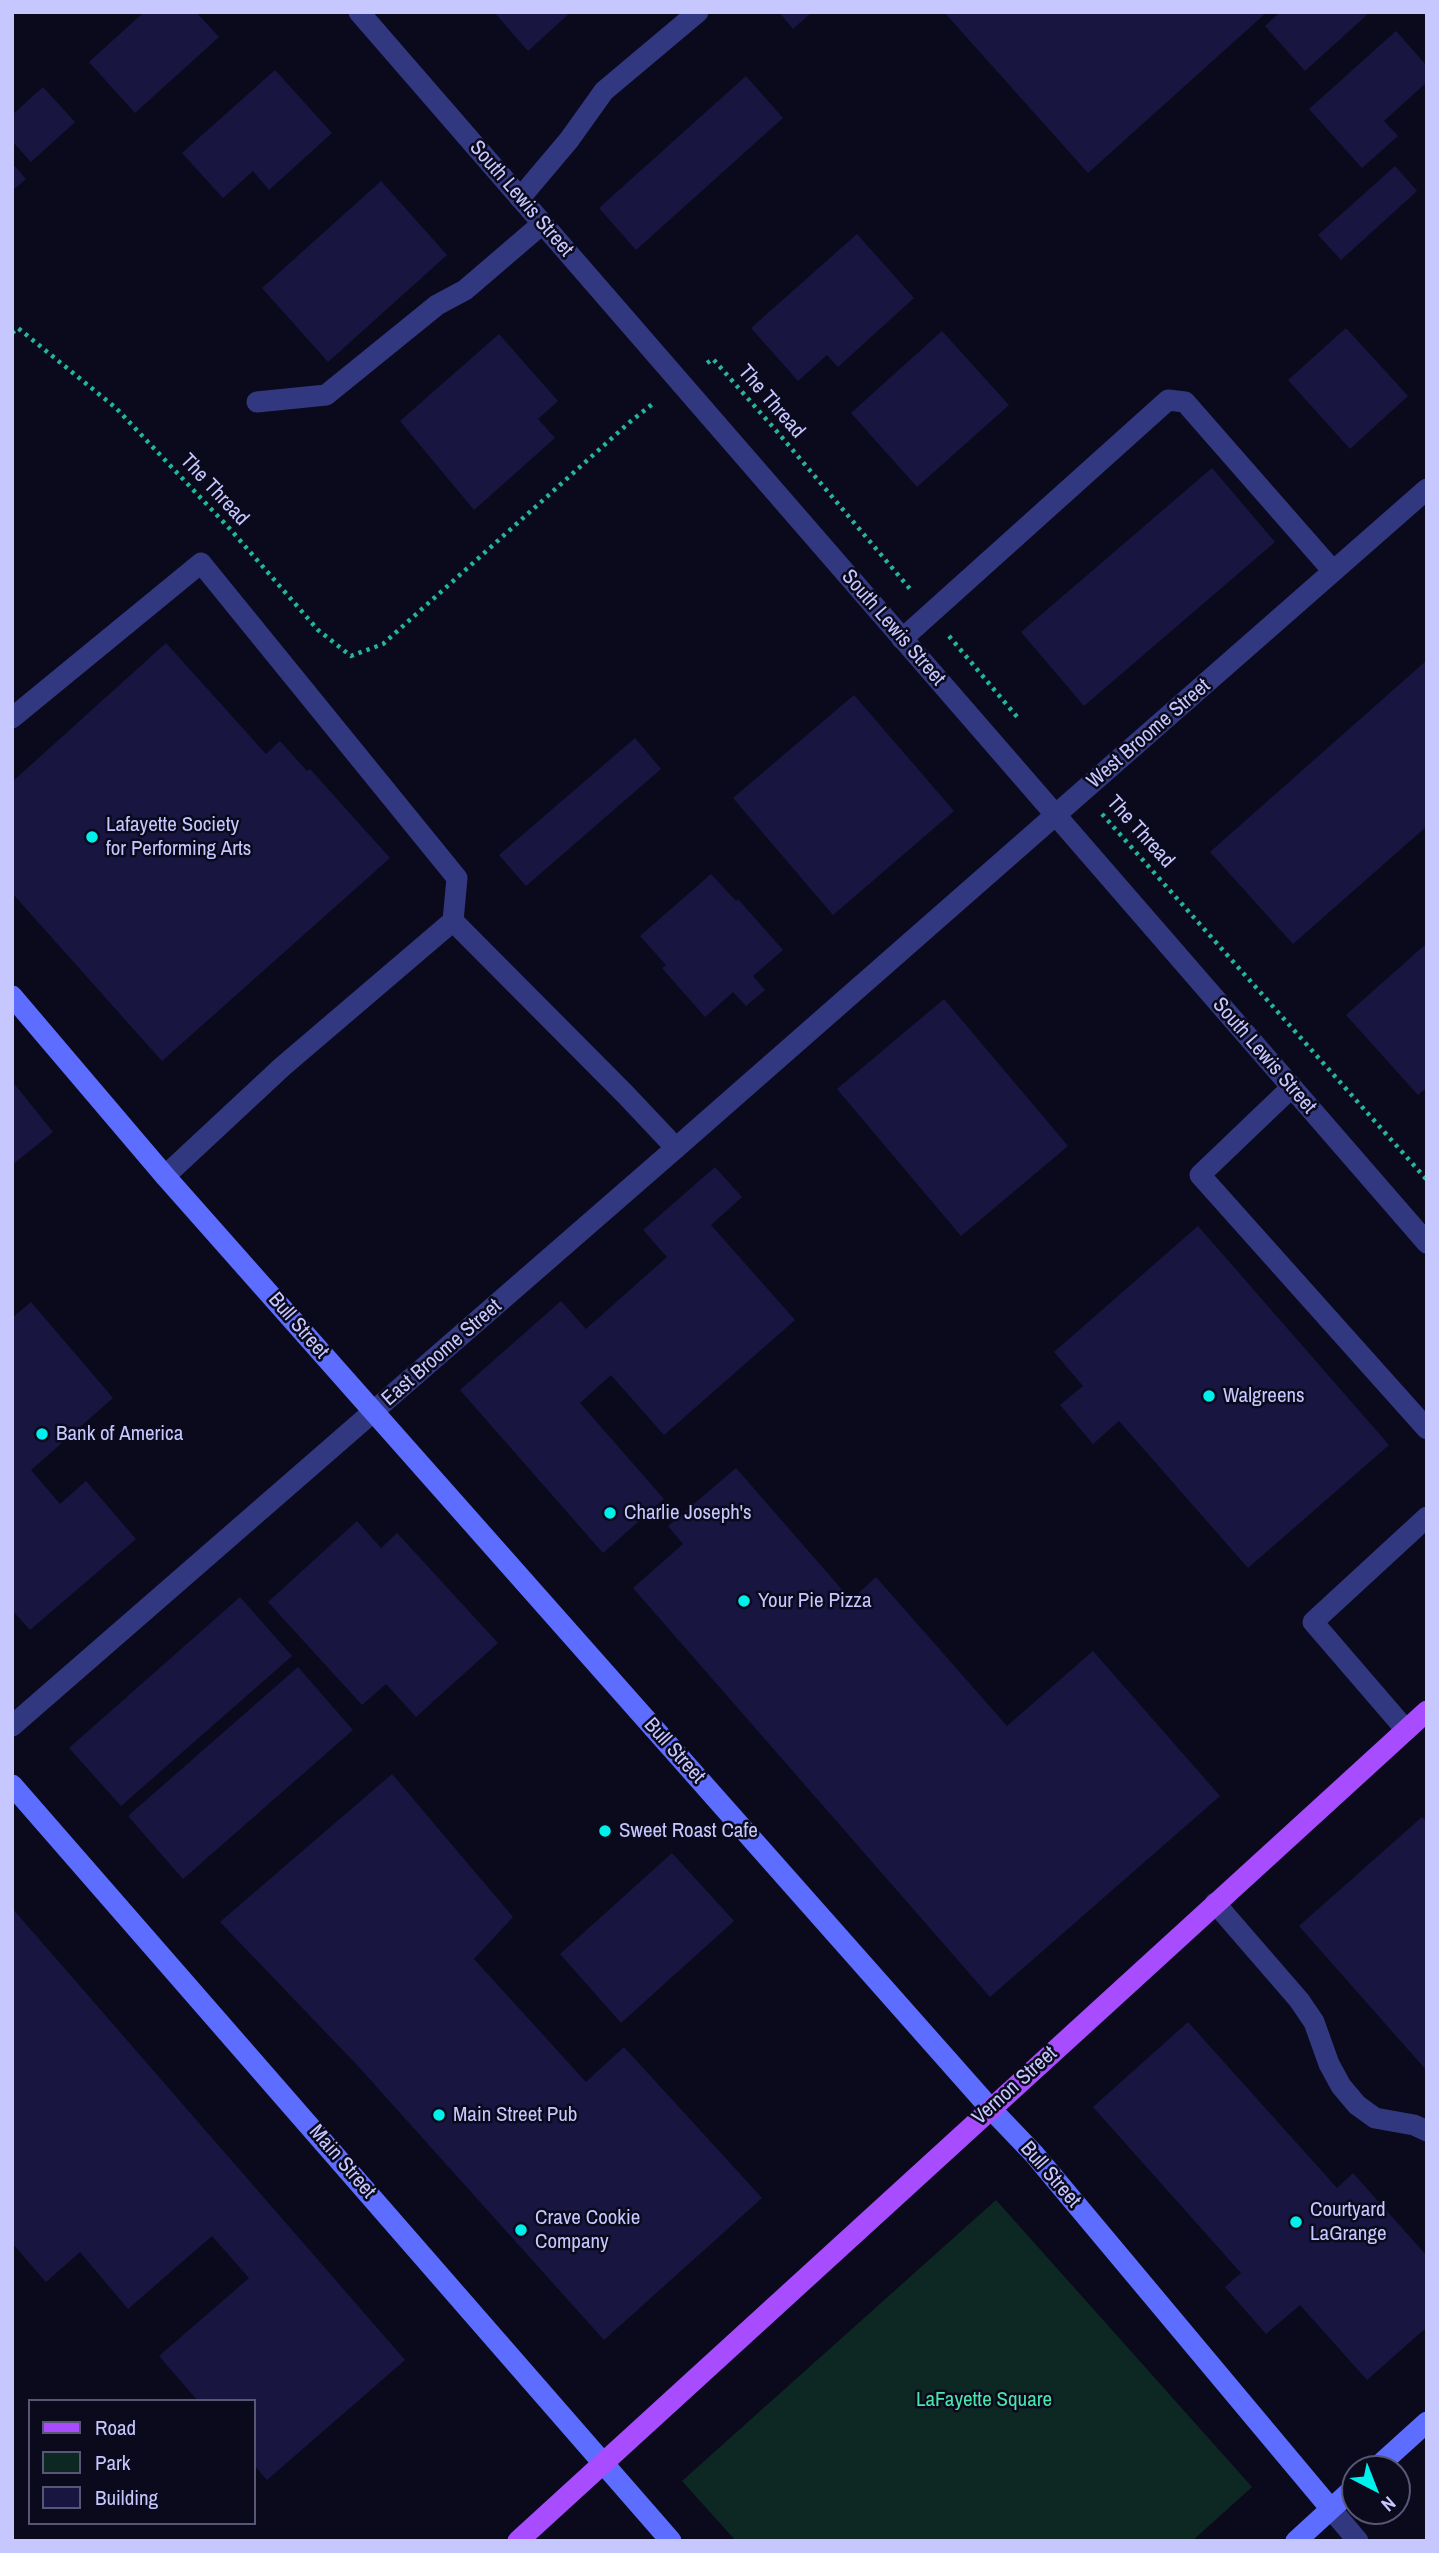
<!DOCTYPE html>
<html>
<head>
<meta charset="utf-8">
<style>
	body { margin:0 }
	#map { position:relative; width:1439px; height:2553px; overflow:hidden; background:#0b0a1d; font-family:"Archivo Narrow",sans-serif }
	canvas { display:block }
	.frame { position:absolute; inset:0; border:14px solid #c6c7ff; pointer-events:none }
	.legend { position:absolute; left:28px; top:2399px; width:228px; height:126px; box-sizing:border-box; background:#0b0a1d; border:2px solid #565677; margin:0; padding:9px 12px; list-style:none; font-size:21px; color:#c6c7ff }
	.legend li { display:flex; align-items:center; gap:14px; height:35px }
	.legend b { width:35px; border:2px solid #565677 }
	.north { position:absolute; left:1341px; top:2455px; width:70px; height:70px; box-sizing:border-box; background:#0b0a1d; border:2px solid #565677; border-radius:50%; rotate:138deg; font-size:19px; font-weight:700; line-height:28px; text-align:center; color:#c6c7ff }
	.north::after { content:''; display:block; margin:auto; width:24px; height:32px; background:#00f1ec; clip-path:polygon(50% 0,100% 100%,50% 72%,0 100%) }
</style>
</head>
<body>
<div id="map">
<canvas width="1439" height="2553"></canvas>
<div class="frame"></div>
<ul class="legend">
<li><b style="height:9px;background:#a74dff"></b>Road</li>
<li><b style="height:19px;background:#0d2823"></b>Park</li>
<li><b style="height:19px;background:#181540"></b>Building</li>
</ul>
<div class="north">N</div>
</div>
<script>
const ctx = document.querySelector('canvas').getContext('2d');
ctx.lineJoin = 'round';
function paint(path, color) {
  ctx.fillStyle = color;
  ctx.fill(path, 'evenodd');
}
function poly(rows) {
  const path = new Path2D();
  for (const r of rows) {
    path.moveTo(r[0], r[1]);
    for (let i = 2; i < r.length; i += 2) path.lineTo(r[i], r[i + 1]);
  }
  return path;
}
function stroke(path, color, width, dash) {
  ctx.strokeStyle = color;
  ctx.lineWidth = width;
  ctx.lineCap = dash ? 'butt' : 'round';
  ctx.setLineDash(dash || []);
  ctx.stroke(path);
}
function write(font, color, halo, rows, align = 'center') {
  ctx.font = font + ' "Archivo Narrow",sans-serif';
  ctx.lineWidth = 5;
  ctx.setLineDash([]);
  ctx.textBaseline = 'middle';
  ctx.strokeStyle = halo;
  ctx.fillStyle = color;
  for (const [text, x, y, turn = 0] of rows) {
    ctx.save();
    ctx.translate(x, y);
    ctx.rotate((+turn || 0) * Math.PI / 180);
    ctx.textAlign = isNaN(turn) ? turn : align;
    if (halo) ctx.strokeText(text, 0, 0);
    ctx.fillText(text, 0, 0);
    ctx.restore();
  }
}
paint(poly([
	[996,2200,1252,2487,1192,2541,736,2541,682,2481]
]), '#0d2823');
paint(poly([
	[144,12,196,12,219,37,135,113,89,62],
	[494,12,571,12,528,51],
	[779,12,812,12,793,29],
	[944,12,1267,12,1088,173],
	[1280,12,1370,12,1305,71,1265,26],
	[1396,31,1427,66,1427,82,1384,121,1398,136,1362,168,1309,109],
	[275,70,332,133,269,190,253,171,223,198,182,153],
	[746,76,783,118,636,250,599,208],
	[43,87,75,122,31,162,12,141,12,115],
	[12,163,26,179,12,191],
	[1395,166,1417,191,1341,260,1318,235],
	[381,181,447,255,328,362,262,288],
	[857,234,914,298,838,367,827,355,798,381,751,328],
	[1346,328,1408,396,1350,449,1288,380],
	[942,331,1009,405,917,487,851,413],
	[499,334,558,401,538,419,555,438,474,510,400,421],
	[1212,468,1275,542,1084,706,1021,632],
	[166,643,266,754,280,741,307,771,310,769,390,858,162,1061,12,893,12,782],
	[1427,660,1427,826,1293,944,1210,852],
	[854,695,954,811,833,915,733,798],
	[635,738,661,769,526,886,499,855],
	[711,874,736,901,738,899,783,950,753,976,765,990,746,1006,733,992,705,1017,662,968,666,965,640,936],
	[1427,943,1427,1087,1418,1095,1346,1015],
	[944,999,1068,1146,961,1236,837,1089],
	[12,1081,53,1132,12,1165],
	[715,1167,742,1197,711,1225,795,1320,664,1435,611,1375,580,1403,664,1499,603,1553,460,1390,561,1301,586,1329,667,1257,643,1230],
	[1198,1226,1389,1445,1248,1568,1119,1421,1093,1444,1060,1405,1083,1386,1054,1352],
	[31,1302,113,1398,31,1470,60,1504,86,1481,136,1539,30,1630,12,1610,12,1318],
	[736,1468,851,1600,876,1577,1007,1726,1093,1651,1220,1796,990,1997,633,1588,683,1544,668,1526],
	[357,1521,381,1548,397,1533,498,1643,416,1717,386,1684,362,1705,268,1602],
	[240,1597,292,1656,121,1806,69,1748],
	[298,1667,353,1730,183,1879,128,1816],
	[392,1774,513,1917,474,1959,586,2082,624,2047,762,2198,604,2340,357,2065,220,1922],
	[1422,1817,1427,1822,1427,2071,1299,1926],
	[672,1853,734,1921,621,2023,560,1954],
	[12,1908,405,2360,267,2480,254,2465,254,2401,198,2401,159,2356,249,2278,212,2236,128,2309,80,2252,46,2282,12,2243],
	[1188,2022,1337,2188,1353,2173,1427,2256,1427,2327,1367,2380,1300,2305,1266,2334,1225,2287,1241,2273,1093,2107]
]), '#181540');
stroke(poly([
	[12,333,18,328,116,408,230,529,318,630,351,656,383,644,631,421,655,402],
	[707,363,713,359,780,435,910,589],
	[949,636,1018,718],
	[1102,814,1427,1180]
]), '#24b59b', 4.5, [3.5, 5]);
stroke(poly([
	[520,198,569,140,604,91,698,12],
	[257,402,326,395,437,305,465,290,542,224],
	[902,639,1168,400,1185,402,1333,571],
	[12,718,201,563,457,878,453,921,626,1095,676,1148],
	[1292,1087,1200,1175,1427,1429],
	[165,1176,282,1067,453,921],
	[1406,1730,1313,1622,1427,1517],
	[1215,1903,1299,2000,1314,2022,1329,2064,1341,2086,1357,2105,1375,2118,1414,2125,1427,2131]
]), '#323880', 21);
stroke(poly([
	[359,12,1427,1243],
	[12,1726,676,1148,1427,489],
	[1331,2509,1358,2541]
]), '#323880', 21);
stroke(poly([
	[12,996,165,1176,990,2108,1034,2154,1331,2509],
	[12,1785,671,2541],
	[1375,2469,1427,2422],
	[1296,2541,1355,2487]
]), '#5d6dff', 21);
stroke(poly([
	[518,2541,1427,1711]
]), '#a74dff', 21);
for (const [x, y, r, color] of [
	[92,837,7,"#00f1ec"],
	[1209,1396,7,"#00f1ec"],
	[42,1434,7,"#00f1ec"],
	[610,1513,7,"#00f1ec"],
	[744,1601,7,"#00f1ec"],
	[605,1831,7,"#00f1ec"],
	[439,2115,7,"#00f1ec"],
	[1296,2222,7,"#00f1ec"],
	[521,2230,7,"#00f1ec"]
]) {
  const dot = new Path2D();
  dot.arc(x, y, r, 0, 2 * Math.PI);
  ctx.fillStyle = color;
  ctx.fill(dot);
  stroke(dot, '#0b0a1d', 2.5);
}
write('21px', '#c6c7ff', '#0b0a1d', [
	["South Lewis Street",521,199,49],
	["The Thread",771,402,49],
	["The Thread",214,490,47],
	["South Lewis Street",893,628,49],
	["West Broome Street",1149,734,-41],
	["The Thread",1140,832,48],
	["South Lewis Street",1264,1056,49],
	["Bull Street",298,1326,49],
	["East Broome Street",442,1353,-41],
	["Bull Street",674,1751,48],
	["Vernon Street",1015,2086,-42],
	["Main Street",342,2162,49],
	["Bull Street",1050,2175,49]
]);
write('21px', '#c6c7ff', '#0b0a1d', [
	["Lafayette Society",106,825],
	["for Performing Arts",106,849],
	["Walgreens",1223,1396],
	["Bank of America",56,1434],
	["Charlie Joseph's",624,1513],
	["Your Pie Pizza",758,1601],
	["Sweet Roast Cafe",619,1831],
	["Main Street Pub",453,2115],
	["Courtyard",1310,2210],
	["LaGrange",1310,2234],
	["Crave Cookie",535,2218],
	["Company",535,2242]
], 'left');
write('21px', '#4be6ac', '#0b0a1d', [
	["LaFayette Square",984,2400]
]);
</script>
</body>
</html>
